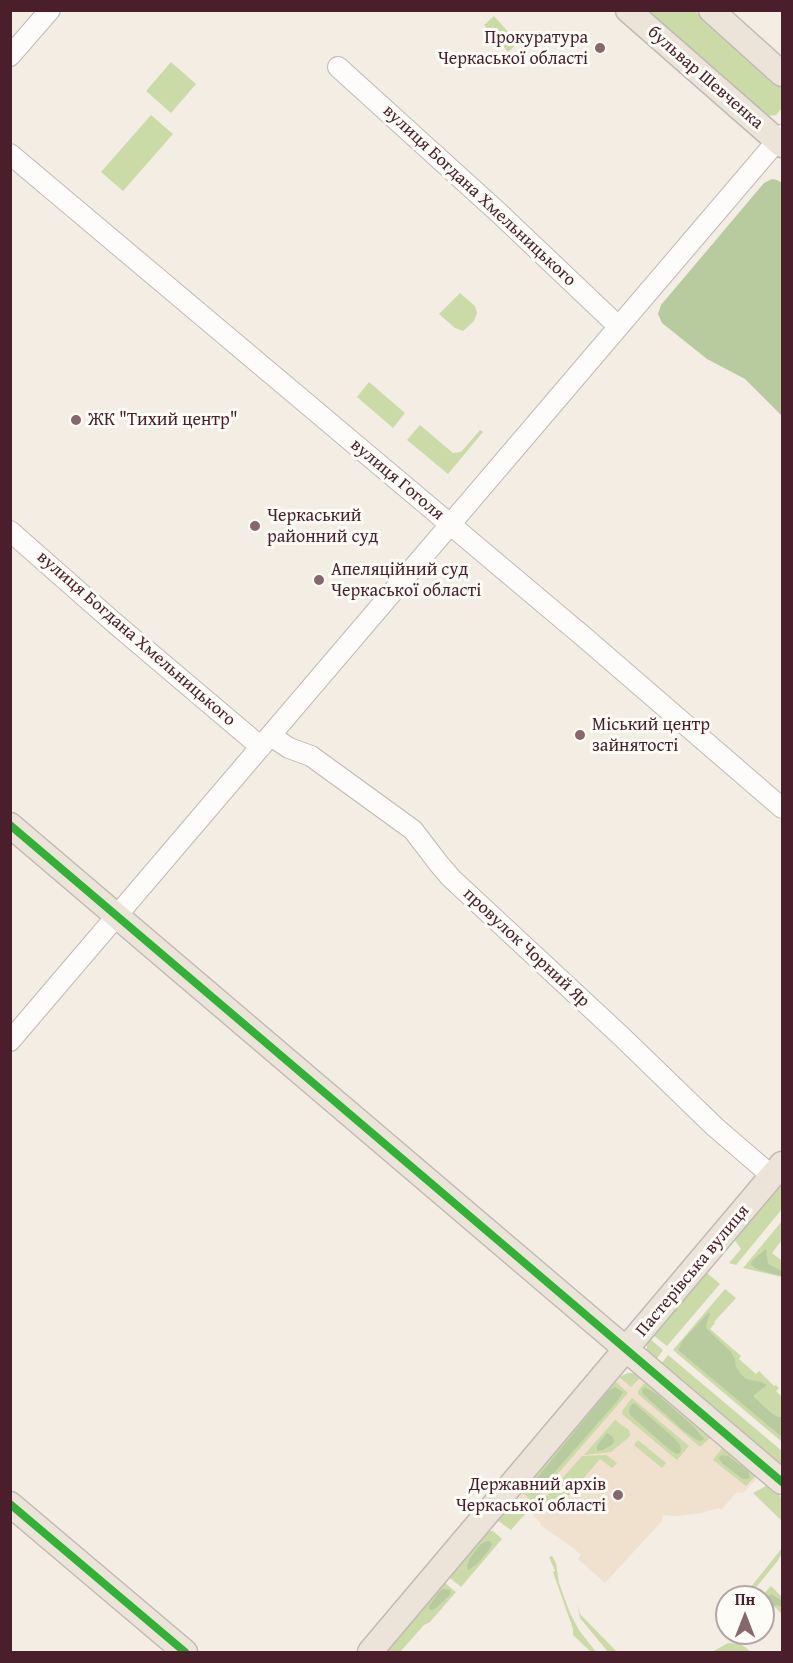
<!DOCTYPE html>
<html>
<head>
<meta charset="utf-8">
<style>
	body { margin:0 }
	#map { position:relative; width:793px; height:1663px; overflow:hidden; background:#f3ede4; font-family:"Gentium Book Plus",serif }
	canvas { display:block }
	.frame { position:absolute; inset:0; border:12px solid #4a1f2b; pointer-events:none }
	.north { position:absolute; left:715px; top:1585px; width:60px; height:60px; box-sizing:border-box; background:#fdfcf7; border:2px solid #b5a4a5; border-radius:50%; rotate:0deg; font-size:16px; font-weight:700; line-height:24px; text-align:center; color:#4a1f2b }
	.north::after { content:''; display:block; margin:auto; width:21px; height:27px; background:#85676c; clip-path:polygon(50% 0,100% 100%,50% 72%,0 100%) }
</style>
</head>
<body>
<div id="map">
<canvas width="793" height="1663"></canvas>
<div class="frame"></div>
<div class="north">Пн</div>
</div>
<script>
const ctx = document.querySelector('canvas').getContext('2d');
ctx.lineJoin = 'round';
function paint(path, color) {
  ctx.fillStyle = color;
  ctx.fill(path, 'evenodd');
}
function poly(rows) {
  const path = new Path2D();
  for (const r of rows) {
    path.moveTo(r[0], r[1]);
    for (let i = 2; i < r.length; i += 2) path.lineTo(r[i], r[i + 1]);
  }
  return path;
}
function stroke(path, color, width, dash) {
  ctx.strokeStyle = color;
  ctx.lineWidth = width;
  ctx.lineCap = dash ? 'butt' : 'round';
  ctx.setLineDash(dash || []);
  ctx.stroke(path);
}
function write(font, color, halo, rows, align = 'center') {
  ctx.font = font + ' "Gentium Book Plus",serif';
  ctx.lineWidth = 6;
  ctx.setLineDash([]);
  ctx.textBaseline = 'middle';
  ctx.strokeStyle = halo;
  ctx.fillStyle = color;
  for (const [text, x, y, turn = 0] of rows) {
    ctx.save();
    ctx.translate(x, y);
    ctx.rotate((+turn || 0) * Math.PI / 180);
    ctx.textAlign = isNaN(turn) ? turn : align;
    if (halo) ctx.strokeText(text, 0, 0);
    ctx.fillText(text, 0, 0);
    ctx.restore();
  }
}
paint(poly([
	[628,1373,638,1374,758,1477,743,1493,736,1493,721,1510,719,1508,701,1513,675,1516,663,1515,662,1521,605,1583,578,1559,581,1555,572,1547,540,1525,541,1523,519,1502,512,1502,615,1381]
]), '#efe1cd');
paint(poly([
	[644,11,695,11,782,86,782,108,776,115,766,116],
	[494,16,518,43,508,52,484,25],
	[171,62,196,84,171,113,146,91],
	[151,115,173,134,123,191,101,172],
	[460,293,475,306,477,313,474,321,463,331,455,328,439,314],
	[369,382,405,413,393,428,357,397],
	[420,425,453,453,461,452,480,430,483,432,448,474,407,440],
	[782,1181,782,1209,736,1265,729,1263,741,1249,734,1239],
	[782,1221,782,1240,772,1253,782,1261,782,1277,743,1268],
	[706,1272,720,1284,667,1346,653,1335],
	[725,1289,736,1298,714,1322,715,1323,710,1329,741,1356,739,1359,756,1374,759,1371,774,1386,776,1385,779,1388,776,1391,782,1397,782,1442,673,1350],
	[650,1339,663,1350,656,1360,647,1351,647,1344],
	[668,1355,782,1451,782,1468,661,1364],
	[628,1373,635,1373,641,1377,631,1387,619,1377],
	[615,1381,628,1393,535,1500,531,1500,523,1493,522,1490],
	[646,1381,711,1437,701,1446,699,1446,638,1394,638,1391],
	[632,1398,689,1446,677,1460,622,1414,622,1411],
	[615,1420,629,1430,630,1435,628,1438,611,1452,584,1455],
	[638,1440,666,1463,662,1468,634,1445],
	[723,1447,756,1475,746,1486,713,1460],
	[606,1455,617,1463,612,1468,600,1459,556,1510,544,1499,582,1456],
	[768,1485,782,1498,782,1521,753,1493],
	[516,1501,528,1511,511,1530,497,1520,512,1502],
	[487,1531,493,1531,502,1539,461,1587,449,1577],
	[782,1548,782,1554,776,1563,754,1590,750,1588],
	[552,1556,556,1563,559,1583,570,1613,579,1630,596,1652,591,1652,573,1635,573,1629,553,1572,555,1571,549,1557],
	[444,1582,456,1592,430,1622,424,1625,400,1652,385,1652],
	[771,1586,782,1597,782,1614,775,1607,770,1612,768,1611,763,1616,763,1597,761,1597],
	[577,1603,580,1614,617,1652,608,1652,580,1618],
	[728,1643,741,1644,751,1652,712,1652]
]), '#cadba8');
paint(poly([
	[772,179,777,180,782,183,782,416,745,379,707,359,662,323,658,314,661,305,764,183],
	[766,1249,768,1264,782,1271,782,1276,762,1271,755,1268,751,1264,752,1261],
	[709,1312,710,1314,707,1322,706,1328,731,1352,735,1359,736,1367,741,1374,746,1379,761,1382,767,1385,753,1396,770,1412,778,1417,782,1417,782,1437,678,1350,683,1340],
	[615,1387,623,1392,618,1400,560,1466,540,1488,532,1494,529,1491,529,1488,532,1484,608,1391],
	[645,1387,658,1395,694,1427,704,1439,701,1441,697,1440,684,1431,643,1394,642,1390],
	[634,1403,674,1438,680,1445,681,1450,680,1453,677,1454,670,1450,630,1415,629,1411,630,1406],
	[607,1433,613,1437,614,1440,613,1444,603,1450,597,1451,597,1446],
	[721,1455,728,1456,748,1471,750,1477,747,1479,743,1479,723,1464,719,1459],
	[487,1541,490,1541,492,1544,489,1550,477,1564,468,1570,467,1566,470,1558,481,1544],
	[443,1589,451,1590,450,1595,436,1608,432,1610,429,1609,429,1606,439,1592],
	[771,1594,782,1601,782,1607,777,1605,770,1607,763,1612,763,1599]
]), '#b7cb9f');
const minor = poly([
	[10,56,50,10],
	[338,67,499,213,618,326],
	[10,154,584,637,782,808],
	[10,531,118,626,261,747],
	[271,736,289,748,311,756,413,830,439,864,451,878,621,1036,715,1127,772,1176],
	[10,1041,782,135]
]);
const major = poly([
	[628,10,782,145],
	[711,10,782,74],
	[10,825,782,1482],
	[10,1504,185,1652],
	[370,1652,782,1164]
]);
stroke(minor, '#c1b9b5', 22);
stroke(major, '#c1b9b5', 27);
stroke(minor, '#fdfcfb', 20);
stroke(major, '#ece4d9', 24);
stroke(poly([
	[10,825,782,1482],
	[10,1504,185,1652]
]), '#31b135', 8);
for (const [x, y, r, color] of [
	[600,48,6,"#85676c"],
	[76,420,6,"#85676c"],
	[255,526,6,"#85676c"],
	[319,580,6,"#85676c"],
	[580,735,6,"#85676c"],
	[618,1495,6,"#85676c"]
]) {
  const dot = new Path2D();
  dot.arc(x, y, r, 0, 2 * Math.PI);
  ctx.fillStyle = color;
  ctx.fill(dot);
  stroke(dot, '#fdfcf7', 2);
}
write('18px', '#4a1f2b', '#fdfcf7', [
	["Прокуратура",588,38,"right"],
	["Черкаської області",588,59,"right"],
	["ЖК \"Тихий центр\"",88,420],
	["Черкаський",267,516],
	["районний суд",267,537],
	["Апеляційний суд",331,570],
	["Черкаської області",331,591],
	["Міський центр",592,725],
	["зайнятості",592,746],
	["Державний архів",606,1485,"right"],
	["Черкаської області",606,1506,"right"]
], 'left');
write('18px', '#4a1f2b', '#fdfcf7', [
	["бульвар Шевченка",705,78,41],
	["вулиця Богдана Хмельницького",479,196,43],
	["вулиця Гоголя",397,480,40],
	["вулиця Богдана Хмельницького",136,639,41],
	["провулок Чорний Яр",526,948,43],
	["Пастерівська вулиця",693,1271,-50]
]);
</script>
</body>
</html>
